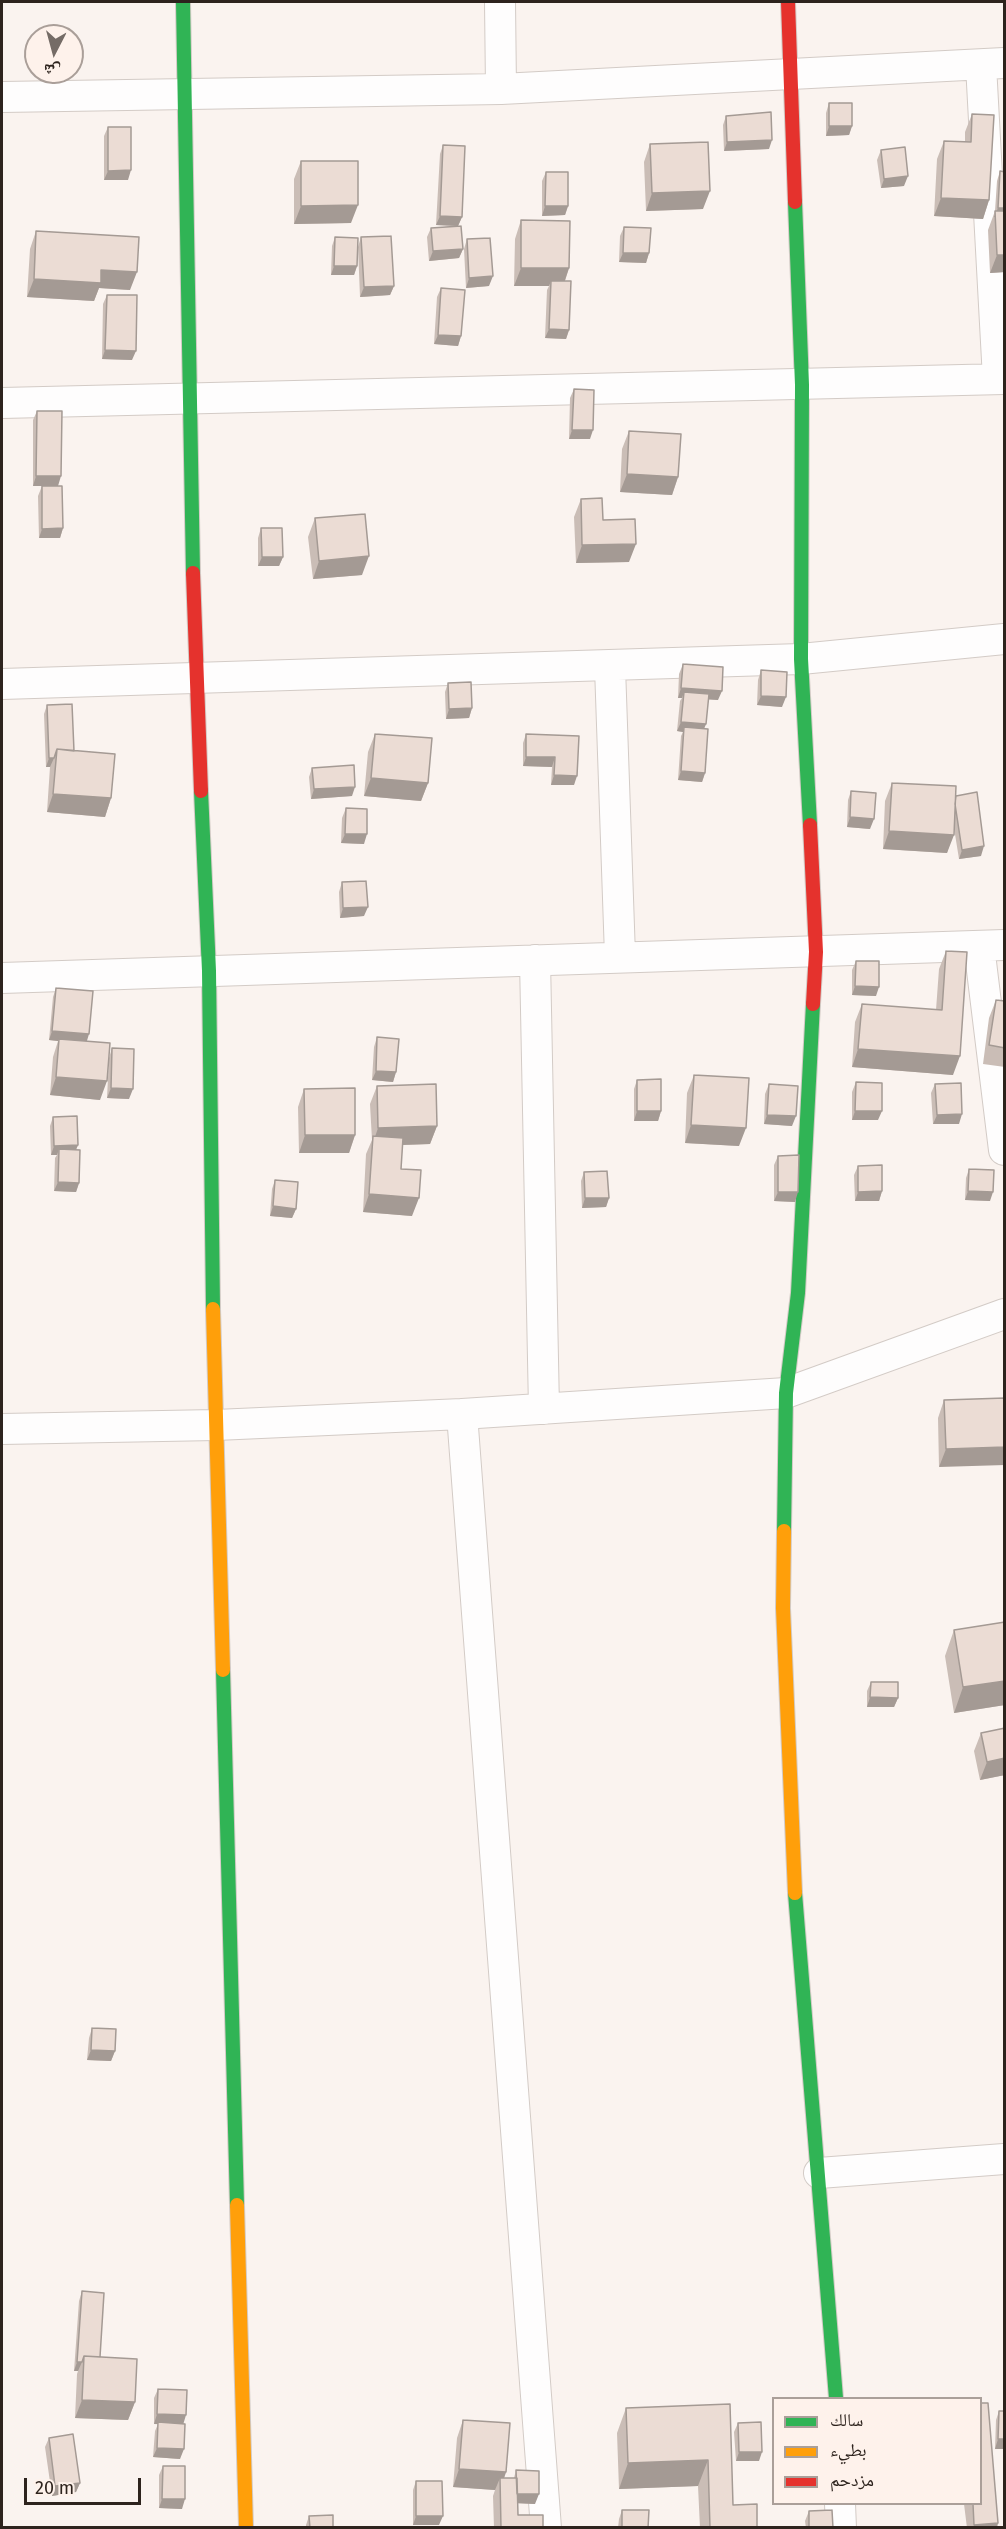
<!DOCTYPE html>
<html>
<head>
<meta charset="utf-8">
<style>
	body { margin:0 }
	#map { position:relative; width:1006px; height:2529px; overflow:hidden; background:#faf3ef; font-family:"Fira Sans","Noto Naskh Arabic",sans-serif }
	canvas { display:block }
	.frame { position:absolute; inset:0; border:3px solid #2d231d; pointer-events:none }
	.legend { position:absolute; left:772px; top:2397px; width:210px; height:108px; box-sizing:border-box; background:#fef2eb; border:2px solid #aa9f99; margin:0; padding:8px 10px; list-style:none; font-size:18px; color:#2d231d }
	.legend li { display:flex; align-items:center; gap:12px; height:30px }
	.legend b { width:30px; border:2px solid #aa9f99 }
	.north { position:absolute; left:24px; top:24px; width:60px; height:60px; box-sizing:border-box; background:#fef2eb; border:2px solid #aa9f99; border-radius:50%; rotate:186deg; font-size:16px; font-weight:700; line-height:24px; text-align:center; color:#2d231d }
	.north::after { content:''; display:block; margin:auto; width:21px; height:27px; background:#756c66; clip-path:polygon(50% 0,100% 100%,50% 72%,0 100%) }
	.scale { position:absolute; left:24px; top:2478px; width:117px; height:27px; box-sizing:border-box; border:3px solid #2d231d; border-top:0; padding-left:8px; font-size:18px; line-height:21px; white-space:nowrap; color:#2d231d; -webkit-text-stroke:4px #fef2eb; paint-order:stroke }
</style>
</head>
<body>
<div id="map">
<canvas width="1006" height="2529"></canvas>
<div class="frame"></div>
<ul class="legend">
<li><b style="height:8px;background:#30b455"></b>سالك</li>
<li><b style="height:8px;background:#ff9f0a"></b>بطيء</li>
<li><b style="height:8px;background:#e5322d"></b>مزدحم</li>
</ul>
<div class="north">ش</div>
<div class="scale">20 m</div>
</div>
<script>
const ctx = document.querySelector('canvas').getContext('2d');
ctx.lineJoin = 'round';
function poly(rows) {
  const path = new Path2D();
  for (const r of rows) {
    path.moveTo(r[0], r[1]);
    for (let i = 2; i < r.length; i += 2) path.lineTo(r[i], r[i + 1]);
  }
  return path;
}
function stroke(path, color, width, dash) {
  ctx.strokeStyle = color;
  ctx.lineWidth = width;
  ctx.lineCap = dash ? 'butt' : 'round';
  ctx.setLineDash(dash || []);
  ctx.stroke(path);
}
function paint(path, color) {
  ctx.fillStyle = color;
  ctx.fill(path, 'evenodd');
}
const street = poly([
	[500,2,501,89],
	[981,65,998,379],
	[2,97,501,89,1004,63],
	[2,403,1004,379],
	[610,667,620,956],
	[2,684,801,659,1004,639],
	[979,946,1004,1150],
	[535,960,544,1409],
	[2,978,1004,945],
	[462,1414,546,2528],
	[2,1429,216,1425,462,1414,786,1393,1004,1314],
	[819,2173,1004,2159],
	[840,2504,841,2528]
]);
const fast = poly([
	[183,2,193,573],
	[795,202,802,385,801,659,810,825],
	[201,791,209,971,213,1309],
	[784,1531,786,1393,798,1293,813,1004],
	[223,1670,237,2205],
	[795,1893,836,2398]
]);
const slow = poly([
	[213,1309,223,1670],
	[784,1531,783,1608,795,1893],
	[237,2205,246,2528]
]);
const jam = poly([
	[788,2,795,202],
	[193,573,201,791],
	[810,825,816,952,813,1004]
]);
stroke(street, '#d3cbc6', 32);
stroke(fast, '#d3cbc6', 16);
stroke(slow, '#d3cbc6', 16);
stroke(jam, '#d3cbc6', 16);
stroke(street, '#fefdfd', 30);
stroke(fast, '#30b455', 14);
stroke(slow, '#ff9f0a', 14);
stroke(jam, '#e5322d', 14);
paint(poly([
	[829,103,852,126,849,135,826,136,826,113],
	[972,114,989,200,983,219,934,216,937,159,944,141,965,142,965,132],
	[726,116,769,149,724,151,723,125],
	[108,127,128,180,104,180,104,136],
	[650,144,703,209,646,211,644,162],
	[443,145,462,217,458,226,463,249,459,258,429,261,427,237,431,228,456,226,436,225,440,154],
	[881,150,904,186,881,188,877,160],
	[301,161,351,223,294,224,294,179],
	[1000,171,1005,272,990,273,988,230,995,211,997,181],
	[546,172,568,206,565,215,542,216,542,181],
	[521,220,569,268,565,281,569,330,566,339,545,338,547,290,549,286,514,286,515,239],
	[624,227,649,253,646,263,619,262,620,236],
	[36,231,130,290,99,288,94,301,27,297,30,249],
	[335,237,357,266,354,275,331,275,332,246],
	[361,237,394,286,390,295,360,297,358,247],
	[467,239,489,286,466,288,464,249],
	[441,288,461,336,458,346,434,344,437,297],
	[107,295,132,360,102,359,103,304],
	[574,389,590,439,569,439,570,398],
	[37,411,58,486,33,486,33,420],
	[629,431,678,477,672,495,620,492,622,449],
	[42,486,63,528,60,538,39,538,38,496],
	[581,499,603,520,629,562,576,563,574,517],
	[315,518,362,575,313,579,308,537],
	[261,528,283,557,279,566,258,566,258,538],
	[683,664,718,700,708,699,706,724,704,728,705,773,702,782,678,780,681,736,683,732,677,731,680,701,682,698,678,698,679,674],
	[761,670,782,707,757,705,758,680],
	[448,683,472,708,469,718,446,719,445,692],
	[47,705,74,751,111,798,105,817,47,812,50,767,46,767,44,714],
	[375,734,428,783,421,801,364,796,368,752],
	[526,734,579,736,574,785,551,785,552,767,523,766,523,743],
	[312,768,352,796,311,799,309,777],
	[892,783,956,796,981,856,959,859,954,828,947,853,883,849,885,801],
	[851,791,870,829,847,827,848,800],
	[346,808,364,844,341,843,342,818],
	[342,882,364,916,340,918,339,892],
	[946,951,953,1075,852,1067,855,1022,862,1004,936,1010,939,969],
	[856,961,876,996,852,995,852,970],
	[56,988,87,1041,100,1100,50,1095,53,1057,58,1041,49,1040,53,997],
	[996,1000,1005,1001,1005,1067,983,1064,989,1018],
	[377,1037,396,1072,393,1082,372,1080,374,1047],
	[112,1048,129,1099,107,1098,109,1058],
	[694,1075,739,1146,685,1143,687,1093],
	[637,1080,661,1111,658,1121,634,1121,634,1089],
	[856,1082,878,1120,852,1120,852,1092],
	[769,1084,792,1126,764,1124,765,1094],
	[935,1084,959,1124,933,1124,931,1093],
	[377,1086,437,1126,430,1144,402,1145,401,1169,412,1216,363,1212,366,1154,372,1140,370,1104],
	[304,1089,355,1135,349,1153,299,1153,298,1107],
	[53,1117,78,1145,76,1150,79,1183,76,1192,54,1191,55,1158,57,1155,51,1155,50,1126],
	[778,1156,795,1202,774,1201,774,1165],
	[858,1166,882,1191,879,1201,855,1201,854,1175],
	[969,1169,990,1201,965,1200,966,1178],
	[584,1172,609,1198,606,1207,582,1208,581,1181],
	[275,1180,296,1209,292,1218,270,1216,272,1189],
	[1005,1398,939,1467,938,1418,944,1400],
	[1005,1622,1005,1705,954,1713,945,1656,954,1630],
	[871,1682,898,1698,894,1707,867,1707,867,1691],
	[1005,1728,1005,1775,980,1780,974,1751,981,1733],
	[92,2028,115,2051,111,2061,87,2060,89,2038],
	[82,2291,100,2357,135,2402,128,2420,75,2418,77,2374,78,2371,74,2371,79,2301],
	[158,2389,183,2424,180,2459,153,2457,155,2431,158,2424,154,2424,154,2398],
	[730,2404,733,2505,757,2528,700,2528,698,2486,619,2489,617,2433,626,2408],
	[999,2411,1005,2449,995,2449,996,2420],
	[463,2420,506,2472,504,2478,514,2478,516,2470,535,2504,517,2503,518,2515,543,2528,494,2528,493,2496,495,2490,453,2487,457,2438],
	[738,2423,759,2461,736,2461,734,2432],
	[49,2438,80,2483,76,2492,52,2496,45,2447],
	[163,2466,182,2509,159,2508,159,2475],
	[416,2481,439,2525,413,2525,413,2490],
	[964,2504,981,2504,997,2528,967,2528],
	[622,2510,648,2528,618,2528,619,2519],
	[809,2511,833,2528,806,2528,805,2521],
	[309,2516,333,2528,306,2528,306,2525]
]), '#cabdb6');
paint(poly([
	[829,126,852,126,849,135,826,136],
	[772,140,769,149,724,151,727,142],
	[131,170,128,180,104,180,108,171],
	[908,176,904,186,881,188,884,179],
	[710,191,703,209,646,211,652,193],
	[941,198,989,200,983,219,934,216],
	[358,205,351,223,294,224,301,206],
	[545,206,568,206,565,215,542,216],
	[998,208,1005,208,1005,218,994,217],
	[440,216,462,217,458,226,436,225],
	[463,249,459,258,429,261,433,251],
	[623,253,649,253,646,263,619,262],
	[997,255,1005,255,1005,272,990,273],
	[334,266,357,266,354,275,331,275],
	[521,268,569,268,563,286,551,281,549,286,514,286],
	[101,270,137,272,130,290,99,288,94,301,27,297,34,279],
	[493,276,489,286,466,288,469,278],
	[394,286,390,295,360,297,364,287],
	[549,329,569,330,566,339,545,338],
	[438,335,461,336,458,346,434,344],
	[105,350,136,351,132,360,102,359],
	[572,430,593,430,590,439,569,439],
	[627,474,678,477,672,495,620,492],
	[36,476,61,476,58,486,33,486],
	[63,528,60,538,39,538,42,529],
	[636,544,629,562,576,563,582,545],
	[369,556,362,575,313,579,319,561],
	[262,557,283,557,279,566,258,566],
	[681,688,722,691,718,700,683,698,684,692,682,698,678,698],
	[761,696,786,697,782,707,757,705],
	[472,708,469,718,446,719,449,709],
	[681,722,706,724,702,734,684,727,683,732,677,731],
	[526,757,555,757,552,767,523,766],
	[49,758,54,758,50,767,46,767],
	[681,771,705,773,702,782,678,780],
	[554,775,577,776,574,785,551,785],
	[371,778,428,783,421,801,364,796],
	[355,787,352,796,311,799,314,789],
	[53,794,111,798,105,817,47,812],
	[850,817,874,819,870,829,847,827],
	[889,831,954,835,947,853,883,849],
	[345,834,367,834,364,844,341,843],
	[984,846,981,856,959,859,962,850],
	[368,907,364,916,340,918,343,908],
	[855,986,879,987,876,996,852,995],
	[52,1031,89,1034,86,1044,59,1039,58,1041,49,1040],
	[858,1049,960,1056,953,1075,852,1067],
	[376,1071,396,1072,393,1082,372,1080],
	[56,1077,107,1081,100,1100,50,1095],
	[111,1088,133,1089,129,1099,107,1098],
	[637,1111,661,1111,658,1121,634,1121],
	[855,1111,882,1111,878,1120,852,1120],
	[962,1114,959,1124,933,1124,937,1115],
	[767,1115,796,1116,792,1126,764,1124],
	[691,1125,746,1128,739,1146,685,1143],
	[437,1126,430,1144,372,1146,378,1128],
	[305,1135,355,1135,349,1153,299,1153],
	[78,1145,74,1154,59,1149,57,1155,51,1155,54,1146],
	[58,1182,79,1183,76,1192,54,1191],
	[882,1191,879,1201,855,1201,858,1192],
	[968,1191,993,1192,990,1201,965,1200],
	[778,1192,798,1192,795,1202,774,1201],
	[369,1194,419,1198,412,1216,363,1212],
	[585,1198,609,1198,606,1207,582,1208],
	[273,1206,296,1209,292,1218,270,1216],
	[1005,1447,1005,1465,939,1467,946,1449],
	[1005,1681,1005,1705,954,1713,963,1687],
	[870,1697,898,1698,894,1707,867,1707],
	[1005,1758,1005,1775,980,1780,987,1762],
	[91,2050,115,2051,111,2061,87,2060],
	[77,2362,82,2362,78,2371,74,2371],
	[82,2400,135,2402,128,2420,75,2418],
	[157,2414,186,2415,183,2425,154,2424],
	[998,2439,1005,2439,1005,2449,995,2449],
	[157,2448,184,2449,180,2459,153,2457],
	[739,2452,762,2452,759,2461,736,2461],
	[708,2460,698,2486,619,2489,628,2463],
	[459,2469,506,2472,500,2490,500,2478,495,2490,453,2487],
	[80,2483,76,2492,52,2496,55,2486],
	[515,2494,539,2494,535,2504,512,2503],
	[162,2499,185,2499,182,2509,159,2508],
	[416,2516,443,2516,439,2525,413,2525],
	[998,2523,997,2528,974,2528,974,2525]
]), '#a49a94');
const building = poly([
	[829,103,852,103,852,126,829,126,829,103],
	[771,112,772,140,727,142,726,116,771,112],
	[972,114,994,115,989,200,941,198,944,141,971,142,972,114],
	[108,127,131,127,131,170,108,171,108,127],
	[708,142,710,191,652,193,650,144,708,142],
	[443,145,465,146,462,217,440,216,443,145],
	[905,147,908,176,884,179,881,150,905,147],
	[301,161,358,161,358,205,301,206,301,161],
	[1000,171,1005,172,1005,208,998,208,1000,171],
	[546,172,568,172,568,206,545,206,546,172],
	[995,211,1005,211,1005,255,997,255,995,211],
	[521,220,570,221,569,268,521,268,521,220],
	[461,226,463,249,433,251,431,228,461,226],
	[624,227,651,228,649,253,623,253,624,227],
	[36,231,139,237,137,272,101,270,101,283,34,279,36,231],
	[391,236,394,286,364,287,361,237,391,236],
	[335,237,358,238,357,266,334,266,335,237],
	[490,238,493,276,469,278,467,239,490,238],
	[551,281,571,281,569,330,549,329,551,281],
	[441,288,465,290,461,336,438,335,441,288],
	[107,295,137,295,136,351,105,350,107,295],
	[574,389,594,390,593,430,572,430,574,389],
	[37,411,62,411,61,476,36,476,37,411],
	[629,431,681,434,678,477,627,474,629,431],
	[42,486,62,486,63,528,42,529,42,486],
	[602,498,603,520,635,519,636,544,582,545,581,499,602,498],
	[365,514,369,556,319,561,315,518,365,514],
	[261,528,282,528,283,557,262,557,261,528],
	[683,664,723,667,722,691,681,688,683,664],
	[761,670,787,672,786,697,761,696,761,670],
	[471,682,472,708,449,709,448,683,471,682],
	[684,692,709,694,706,724,681,722,684,692],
	[72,704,74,751,57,749,54,758,49,758,47,705,72,704],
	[684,727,708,729,705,773,681,771,684,727],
	[375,734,432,738,428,783,371,778,375,734],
	[526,734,579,736,577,776,554,775,555,757,526,757,526,734],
	[57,749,115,754,111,798,53,794,57,749],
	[354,765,355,787,314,789,312,768,354,765],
	[892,783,956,786,954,835,889,831,892,783],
	[851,791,876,793,874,819,850,817,851,791],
	[977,792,984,846,962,850,955,804,956,796,977,792],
	[346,808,367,809,367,834,345,834,346,808],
	[366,881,368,907,343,908,342,882,366,881],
	[946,951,967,952,960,1056,858,1049,862,1004,942,1010,946,951],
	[856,961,879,961,879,987,855,986,856,961],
	[56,988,93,991,89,1034,52,1031,56,988],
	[996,1000,1005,1001,1005,1048,989,1045,996,1000],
	[377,1037,399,1039,396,1072,376,1071,377,1037],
	[59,1039,110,1043,107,1081,56,1077,59,1039],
	[112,1048,134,1049,133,1089,111,1088,112,1048],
	[694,1075,749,1078,746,1128,691,1125,694,1075],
	[661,1079,661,1111,637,1111,637,1080,661,1079],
	[856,1082,882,1083,882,1111,855,1111,856,1082],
	[961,1083,962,1114,937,1115,935,1084,961,1083],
	[436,1084,437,1126,378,1128,377,1086,436,1084],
	[769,1084,798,1086,796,1116,767,1115,769,1084],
	[355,1088,355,1135,305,1135,304,1089,355,1088],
	[77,1116,78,1145,54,1146,53,1117,77,1116],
	[373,1136,403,1138,401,1169,421,1170,419,1198,369,1194,373,1136],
	[59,1149,80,1150,79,1183,58,1182,59,1149],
	[799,1155,798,1192,778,1192,778,1156,799,1155],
	[882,1165,882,1191,858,1192,858,1166,882,1165],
	[969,1169,994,1170,993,1192,968,1191,969,1169],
	[607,1171,609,1198,585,1198,584,1172,607,1171],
	[275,1180,298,1182,296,1209,273,1206,275,1180],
	[1005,1398,1005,1447,946,1449,944,1400,1005,1398],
	[1005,1622,1005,1681,963,1687,954,1630,1005,1622],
	[871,1682,898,1682,898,1698,870,1697,871,1682],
	[1005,1728,1005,1758,987,1762,981,1733,1005,1728],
	[92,2028,116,2029,115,2051,91,2050,92,2028],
	[82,2291,104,2293,100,2357,84,2356,82,2362,77,2362,82,2291],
	[84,2356,137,2359,135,2402,82,2400,84,2356],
	[158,2389,187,2390,186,2415,157,2414,158,2389],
	[981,2403,988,2403,998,2523,974,2525,973,2504,981,2504,981,2403],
	[730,2404,733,2505,757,2504,757,2528,710,2528,708,2460,628,2463,626,2408,730,2404],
	[999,2411,1005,2411,1005,2439,998,2439,999,2411],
	[463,2420,510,2423,506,2472,459,2469,463,2420],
	[158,2422,185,2424,184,2449,157,2448,158,2422],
	[761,2422,762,2452,739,2452,738,2423,761,2422],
	[73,2434,80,2483,55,2486,49,2438,73,2434],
	[163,2466,185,2466,185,2499,162,2499,163,2466],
	[516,2470,539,2471,539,2494,517,2494,516,2470],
	[500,2478,517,2478,518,2515,543,2515,543,2528,501,2528,500,2478],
	[416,2481,442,2481,443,2516,416,2516,416,2481],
	[622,2510,649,2510,648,2528,622,2528,622,2510],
	[832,2510,833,2528,809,2528,809,2511,832,2510],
	[333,2515,333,2528,310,2528,309,2516,333,2515]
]);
paint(building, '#ebdcd4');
stroke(building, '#a49a94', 1.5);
</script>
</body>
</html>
